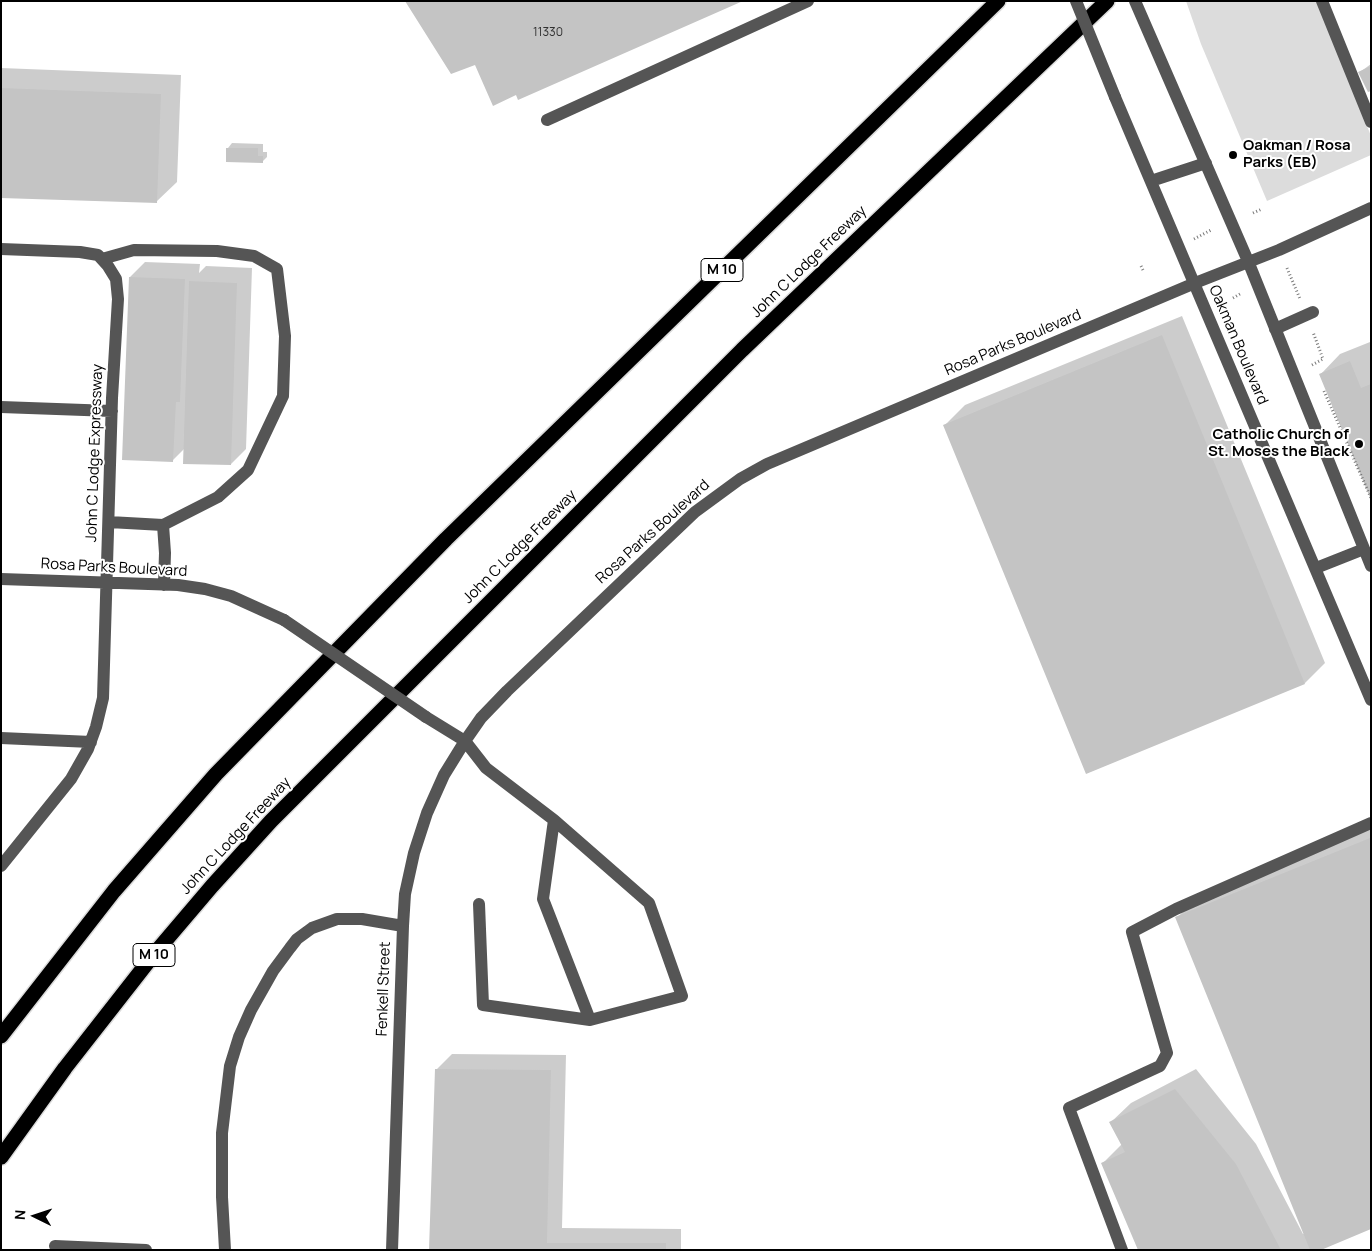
<!DOCTYPE html>
<html>
<head>
<meta charset="utf-8">
<style>
	body { margin:0 }
	#map { position:relative; width:1372px; height:1251px; overflow:hidden; background:#fff; font-family:Manrope,sans-serif }
	canvas { display:block }
	.frame { position:absolute; inset:0; border:2px solid #000; pointer-events:none }
	.north { position:absolute; left:10px; top:1191px; width:50px; height:50px; -webkit-text-stroke:4px #fff; paint-order:stroke; rotate:274deg; font-size:14px; font-weight:700; line-height:20px; text-align:center; color:#000 }
	.north::after { content:''; display:block; margin:auto; width:18px; height:22px; background:#000; clip-path:polygon(50% 0,100% 100%,50% 72%,0 100%) }
</style>
</head>
<body>
<div id="map">
<canvas width="1372" height="1251"></canvas>
<div class="frame"></div>
<div class="north">N</div>
</div>
<script>
const ctx = document.querySelector('canvas').getContext('2d');
ctx.lineJoin = 'round';
function paint(path, color) {
  ctx.fillStyle = color;
  ctx.fill(path, 'evenodd');
}
function poly(rows) {
  const path = new Path2D();
  for (const r of rows) {
    path.moveTo(r[0], r[1]);
    for (let i = 2; i < r.length; i += 2) path.lineTo(r[i], r[i + 1]);
  }
  return path;
}
function stroke(path, color, width, dash) {
  ctx.strokeStyle = color;
  ctx.lineWidth = width;
  ctx.lineCap = dash ? 'butt' : 'round';
  ctx.setLineDash(dash || []);
  ctx.stroke(path);
}
function write(font, color, halo, rows, align = 'center') {
  ctx.font = font + ' Manrope,sans-serif';
  ctx.lineWidth = 4;
  ctx.setLineDash([]);
  ctx.textBaseline = 'middle';
  ctx.strokeStyle = halo;
  ctx.fillStyle = color;
  for (const [text, x, y, turn = 0] of rows) {
    ctx.save();
    ctx.translate(x, y);
    ctx.rotate((+turn || 0) * Math.PI / 180);
    ctx.textAlign = isNaN(turn) ? turn : align;
    if (halo) ctx.strokeText(text, 0, 0);
    ctx.fillText(text, 0, 0);
    ctx.restore();
  }
}
paint(poly([
	[1186,1,1318,1,1371,136,1371,155,1267,201,1201,44]
]), '#dcdcdc');
paint(poly([
	[1371,64,1371,90,1360,72],
	[1,68,181,75,177,182,156,202,1,196],
	[232,143,263,144,263,152,267,152,267,157,263,161,228,148],
	[145,262,200,264,199,273,206,266,252,268,246,449,231,464,185,448,173,460,130,277],
	[1182,316,1325,663,1305,683,1087,773,945,425,965,405],
	[1370,342,1371,343,1371,497,1320,375,1340,354],
	[1371,826,1371,1228,1318,1250,1140,1250,1103,1163,1122,1144,1110,1123,1131,1103,1196,1069,1256,1144,1303,1234,1305,1233,1177,918,1197,897],
	[452,1054,566,1055,562,1228,681,1229,681,1250,431,1250,436,1070]
]), '#0003');
paint(poly([
	[405,1,743,1,518,100,516,95,493,106,475,65,451,74],
	[1371,66,1371,91,1368,92,1358,72],
	[1,88,161,94,157,203,1,198],
	[226,148,258,148,258,156,263,156,263,163,226,162],
	[129,277,185,279,180,402,176,402,173,462,122,460],
	[189,281,237,283,231,465,183,464],
	[1162,335,1305,684,1086,774,943,425],
	[1350,361,1361,388,1371,384,1371,500,1319,374],
	[1370,838,1371,1229,1321,1250,1310,1250,1175,917],
	[435,1069,551,1070,547,1243,666,1243,666,1250,429,1250],
	[1175,1089,1236,1164,1281,1250,1138,1250,1101,1163,1125,1152,1109,1122]
]), '#c4c4c4');
const highway = poly([
	[1,1036,114,891,216,774,446,539,998,1],
	[1,1157,65,1068,155,953,212,886,271,821,742,350,1107,1]
]);
stroke(highway, '#dbdbdb', 18);
stroke(poly([
	[1253,213,1262,209],
	[1194,239,1211,230],
	[1141,266,1143,270],
	[1287,268,1300,299],
	[1233,298,1240,294],
	[1312,365,1323,359,1313,332],
	[1324,391,1371,498]
]), '#777', 3, [1, 2.5]);
stroke(poly([
	[1135,1,1248,261,1371,566],
	[1322,1,1371,122],
	[1115,97,1371,700],
	[547,120,808,1],
	[1151,181,1206,163],
	[1,249,80,252,98,255,108,266,116,279,118,299,112,398,103,698,96,727,88,749,71,779,1,866],
	[102,259,134,250,217,251,254,256,277,269,285,336,283,396,248,470,218,497,163,525],
	[1275,329,1313,312],
	[1,407,112,411],
	[109,522,163,525,165,553,164,585],
	[1316,568,1364,549],
	[1,579,178,585,205,589,231,596,284,620],
	[426,717,465,741,486,768,554,820,649,903,682,996,590,1020,543,899,554,820],
	[1,738,91,742],
	[479,904,483,1005,590,1020],
	[55,1246,146,1250],
	[225,1250,222,1197,222,1133,230,1066,239,1037,251,1010,273,971,290,948,297,939,312,928,337,919,362,919,403,926],
	[392,1250,403,926,405,894,414,853,427,813,444,775,465,741,481,718,507,691,695,512,740,479,767,464,1195,283,1279,250,1371,208],
	[1122,1250,1069,1108,1160,1066,1167,1053,1132,932,1176,909,1371,823]
]), '#555', 12);
stroke(highway, '#000', 15);
stroke(poly([
	[1076,1,1115,97],
	[284,620,426,717]
]), '#555', 12);
for (const [x, y, r, color] of [
	[1233,155,5,"#000"],
	[1359,444,5,"#000"]
]) {
  const dot = new Path2D();
  dot.arc(x, y, r, 0, 2 * Math.PI);
  ctx.fillStyle = color;
  ctx.fill(dot);
  stroke(dot, '#fff', 2);
}
write('12px', '#313131', null, [
	["11330",548,33]
]);
for (const [x, y, w] of [
	[722,270,42],
	[154,955,42]
]) {
  const box = new Path2D();
  box.roundRect(x - w / 2, y - 11.5, w, 23, 4);
  ctx.fillStyle = '#fff';
  ctx.fill(box);
  stroke(box, '#000', 1);
}
write('bold 14px', '#000', null, [
	["M 10",722,270],
	["M 10",154,955]
]);
write('bold 15px', '#000', '#fff', [
	["Oakman / Rosa",1243,146],
	["Parks (EB)",1243,163],
	["Catholic Church of",1349,435,"right"],
	["St. Moses the Black",1349,452,"right"]
], 'left');
write('15px', '#000', '#fff', [
	["John C Lodge Freeway",809,262,-44],
	["Rosa Parks Boulevard",1013,343,-23],
	["Oakman Boulevard",1238,345,67],
	["John C Lodge Expressway",95,453,-88],
	["Rosa Parks Boulevard",653,532,-42],
	["John C Lodge Freeway",520,547,-45],
	["Rosa Parks Boulevard",114,568,3],
	["John C Lodge Freeway",236,836,-47],
	["Fenkell Street",384,989,-88]
]);
</script>
</body>
</html>
